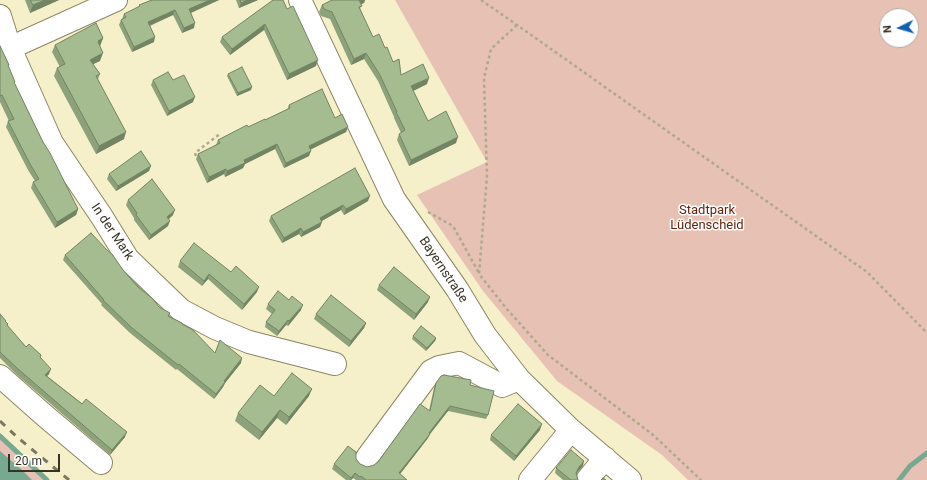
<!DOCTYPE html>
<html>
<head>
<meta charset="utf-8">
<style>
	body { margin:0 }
	#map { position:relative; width:927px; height:480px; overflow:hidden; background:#f5f0ca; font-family:Roboto,sans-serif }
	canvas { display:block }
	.north { position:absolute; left:879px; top:8px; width:40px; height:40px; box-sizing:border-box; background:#fff; border:1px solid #afada8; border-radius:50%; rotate:265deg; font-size:11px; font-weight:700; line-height:16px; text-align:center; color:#363325 }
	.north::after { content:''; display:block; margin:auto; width:14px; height:18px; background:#1461b0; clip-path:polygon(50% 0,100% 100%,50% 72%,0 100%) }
	.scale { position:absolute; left:8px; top:454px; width:52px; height:18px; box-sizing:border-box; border:2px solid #363325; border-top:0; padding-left:5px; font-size:12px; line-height:14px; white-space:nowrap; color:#363325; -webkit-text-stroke:3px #fff; paint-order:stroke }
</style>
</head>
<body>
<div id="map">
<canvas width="927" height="480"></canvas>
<div class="north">N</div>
<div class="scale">20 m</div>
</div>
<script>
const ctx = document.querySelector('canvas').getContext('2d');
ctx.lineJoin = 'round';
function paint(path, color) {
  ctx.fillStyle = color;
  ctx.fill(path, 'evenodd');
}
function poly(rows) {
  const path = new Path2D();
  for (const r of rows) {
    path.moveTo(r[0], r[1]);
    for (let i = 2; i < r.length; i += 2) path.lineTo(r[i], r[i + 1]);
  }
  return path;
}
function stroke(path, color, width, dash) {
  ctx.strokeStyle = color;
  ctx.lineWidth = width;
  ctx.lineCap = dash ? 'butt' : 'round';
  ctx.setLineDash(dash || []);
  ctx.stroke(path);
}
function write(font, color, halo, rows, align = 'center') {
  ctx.font = font + ' Roboto,sans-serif';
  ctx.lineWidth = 3;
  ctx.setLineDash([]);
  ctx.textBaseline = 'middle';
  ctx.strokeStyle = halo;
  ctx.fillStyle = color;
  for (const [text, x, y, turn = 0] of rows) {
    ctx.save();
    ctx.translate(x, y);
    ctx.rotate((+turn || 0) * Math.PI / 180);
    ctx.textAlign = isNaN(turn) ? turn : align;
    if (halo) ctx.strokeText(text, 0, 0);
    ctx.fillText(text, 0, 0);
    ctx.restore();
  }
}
paint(poly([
	[395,0,927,0,927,480,688,480,662,455,557,381,483,291,417,195,487,162],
	[887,16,911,16,911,40,887,40],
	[0,436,29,463,47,480,0,480]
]), '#e7c1b4');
paint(poly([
	[0,451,21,469,32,480,0,480]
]), '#76a98f');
stroke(poly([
	[0,436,47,480],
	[899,480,910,466,927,453]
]), '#76a98f', 5);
const minor = poly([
	[300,0,394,199,457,289,485,335,519,379,571,430,630,480],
	[0,16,10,48,52,143,102,217,128,259,157,287,181,310,215,328,249,342,335,364],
	[10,48,116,0],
	[0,376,44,415,101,463],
	[366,459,431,371,439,367,459,363,502,386,519,379],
	[530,480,571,430],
	[587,480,605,458]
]);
stroke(minor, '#8c8664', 24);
stroke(poly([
	[481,0,517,25,867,272,927,333],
	[517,25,491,49,484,78,487,176,479,274,506,308,548,355,652,434,701,480],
	[196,156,195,153,221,133],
	[428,212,453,226,479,273]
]), '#ada98c', 2.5, [3, 3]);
stroke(minor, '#fff', 22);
stroke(poly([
	[0,421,17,437,69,480]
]), '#7b7761', 3, [7, 7]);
paint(poly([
	[25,0,59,0,30,13],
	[152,0,219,0,191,13,194,28,182,33,173,15,150,26,154,42,132,52,119,25,121,20,122,19,124,14,139,7,139,5],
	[236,0,258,0,239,8],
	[332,0,365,0,364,3,361,4,360,10,373,37,385,48,401,75,427,84,413,91,428,121,456,143,409,166,397,140,399,134,401,133,394,118,394,117,378,81,364,59,351,65,330,19,321,16,319,12,322,5],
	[287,9,316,66,287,80,264,30,230,55,220,42,222,37],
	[103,38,100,46,100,61,93,64,100,74,98,79,124,139,96,154,54,76,57,68,60,67,52,52,55,45],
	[0,46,9,65,8,66,14,83,43,142,78,209,76,215,55,228,31,188,33,182,35,181,28,170,6,127,8,121,9,121,0,102],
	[228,74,251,90,237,96,227,76],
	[153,80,173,80,193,102,167,116,151,85],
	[289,105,348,127,346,132,310,150,309,156,284,168,275,149,245,164,243,168,225,177,224,174,207,183,196,159,198,154,216,145,218,140,265,120,287,110],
	[149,171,116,191,107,179,109,174],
	[128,200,173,215,169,219,168,226,149,240,134,220,134,218,126,205],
	[368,201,344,215,341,210,322,221,320,227,301,237,299,234,282,243,269,221,271,216],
	[65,255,123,270,159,307,169,316,182,323,182,325,215,353,241,363,225,383,223,387,214,399,177,369,176,370,130,333,101,305,102,304,63,260],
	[180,261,231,272,257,292,242,310,208,279,202,286,178,267],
	[379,285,428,302,414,320,377,290],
	[268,304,301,310,288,326,286,325,277,336,265,327,266,322,272,314,266,309],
	[0,314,6,322,7,325,26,347,41,355,40,358,49,374,47,376,125,437,110,455,16,374,0,358],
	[316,314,366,323,364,328,349,347,314,319],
	[413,336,436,338,435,341,426,351,412,339],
	[436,383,470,385,488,415,486,419,448,411,430,434,428,438,400,474,407,480,356,480,353,478,351,480,346,480,332,469,334,464,356,459,360,464,367,467,374,465,429,411,434,388],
	[274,396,309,396,286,425,277,418,259,440,235,421,238,413],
	[540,430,514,461,490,440,491,435],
	[583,466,577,474,578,480,563,480,555,473,556,468]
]), '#8da27b');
paint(poly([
	[45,0,59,0,30,13,33,5],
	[210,0,219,0,188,14,189,9],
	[248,0,258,0,239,8,241,3],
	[359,0,365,0,364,3,357,6],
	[175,10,173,15,146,27,148,22],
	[195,23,194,28,182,33,184,28],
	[265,24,264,30,230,55,232,49],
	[155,37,154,42,132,52,134,47],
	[103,38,100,46,96,48,98,41],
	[103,53,100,61,87,67,90,60],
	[366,53,364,59,351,65,354,59],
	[318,60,316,66,287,80,289,74],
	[429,78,427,84,409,93,411,86],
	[252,87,251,90,237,96,238,93],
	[195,97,193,102,167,116,169,111],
	[348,127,346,132,307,151,309,146],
	[126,132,124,139,96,154,99,146],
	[458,137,456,143,409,166,411,160],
	[277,144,275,149,245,164,243,168,225,177,227,171,244,160],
	[311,151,309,156,284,168,286,163],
	[151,166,149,171,116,191,118,186],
	[226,169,224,174,207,183,209,177],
	[370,196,368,201,344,215,346,209],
	[343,205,341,210,318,223,320,218],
	[78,209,76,215,55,228,57,222],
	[175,210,173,215,165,222,167,217],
	[170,221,168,226,149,240,151,235],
	[322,222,320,227,301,237,303,232],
	[301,228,299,234,282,243,284,238],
	[209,274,208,279,202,286,204,281],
	[259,287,257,292,242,310,244,304],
	[430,297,428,302,414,320,416,314],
	[303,305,301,310,288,326,289,321],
	[288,320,286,325,277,336,279,331],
	[366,323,364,328,349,347,351,341],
	[436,338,435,341,426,351,427,348],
	[242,358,241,363,225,383,223,387,214,399,216,394,224,381],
	[51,369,49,374,43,380,45,375],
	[312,389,309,396,286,425,289,417],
	[450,406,448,411,430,434,428,438,397,478,399,473],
	[280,410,277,418,259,440,262,432],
	[542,424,540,430,514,461,516,456],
	[127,432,125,437,110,455,112,450],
	[584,461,583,466,577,472,579,467],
	[355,473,353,478,351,480,350,480]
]), '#738464');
const building = poly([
	[30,0,45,0,33,5,30,0],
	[152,0,210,0,189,9,195,23,184,28,175,10,148,22,155,37,134,47,121,20,126,17,124,14,140,6,139,5,152,0],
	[240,0,248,0,241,3,240,0],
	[273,0,283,0,287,9,293,6,318,60,289,74,265,24,232,49,222,37,273,0],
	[332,0,359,0,362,6,359,7,373,37,379,34,385,48,387,47,393,62,399,59,401,75,423,64,429,78,411,86,428,121,446,111,458,137,411,160,399,134,405,130,396,112,397,112,380,75,366,53,354,59,332,12,324,9,322,5,332,0],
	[96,23,103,38,98,41,99,41,98,42,103,53,90,60,100,74,96,76,126,132,99,146,57,68,65,64,55,45,96,23],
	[0,46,9,65,8,65,15,82,14,82,43,142,50,153,78,209,57,222,33,182,39,179,30,164,8,121,14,119,2,95,0,96,0,46],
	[242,67,252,87,238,93,228,74,242,67],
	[168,72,173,80,184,75,195,97,169,111,153,80,168,72],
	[322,89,335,118,342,114,348,127,309,146,311,151,286,163,277,144,244,160,245,163,227,171,226,169,209,177,198,154,220,143,218,140,247,125,248,127,265,119,265,120,290,108,289,105,322,89],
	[141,151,151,166,118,186,109,174,141,151],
	[355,168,370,196,346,209,343,205,320,218,322,222,303,232,301,228,284,238,271,216,355,168],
	[152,179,175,210,167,217,170,221,151,235,136,215,137,213,128,200,152,179],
	[91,233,107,250,112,254,123,270,138,287,153,299,159,307,170,313,168,316,182,323,182,324,193,330,215,353,220,340,242,358,224,381,225,382,216,394,179,364,178,365,132,328,103,300,104,300,65,255,91,233],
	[194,243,231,272,236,266,259,287,244,304,209,274,204,281,180,261,194,243],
	[394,267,430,297,416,314,379,285,394,267],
	[278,291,289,300,292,296,303,305,289,321,288,320,279,331,266,322,275,310,268,304,278,291],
	[331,295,366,323,351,341,316,314,331,295],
	[0,314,6,321,5,321,8,324,7,325,26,347,29,344,41,355,40,357,51,369,45,375,82,404,86,399,127,432,112,450,18,369,0,352,0,314],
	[421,326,436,338,427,348,413,336,421,326],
	[292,373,312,389,289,417,280,410,262,432,238,413,260,385,274,396,292,373],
	[444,375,471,380,470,385,494,391,488,415,450,406,429,433,430,434,399,473,407,480,366,480,361,476,360,477,355,473,351,478,334,464,348,446,356,452,356,459,360,464,367,467,374,465,378,462,420,404,430,411,436,383,441,376,444,375],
	[518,404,542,424,516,456,491,435,518,404],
	[571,450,584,461,579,467,576,473,578,480,571,480,556,468,571,450],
	[603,478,606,480,601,480,603,478]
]);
paint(building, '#a4bc8f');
stroke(building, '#738464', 1);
write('13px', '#62230c', '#fff', [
	["Stadtpark",707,211],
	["Lüdenscheid",707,226]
]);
write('13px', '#363325', '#fff', [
	["In der Mark",112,232,56],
	["Bayernstraße",443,270,56]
]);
</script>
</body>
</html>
